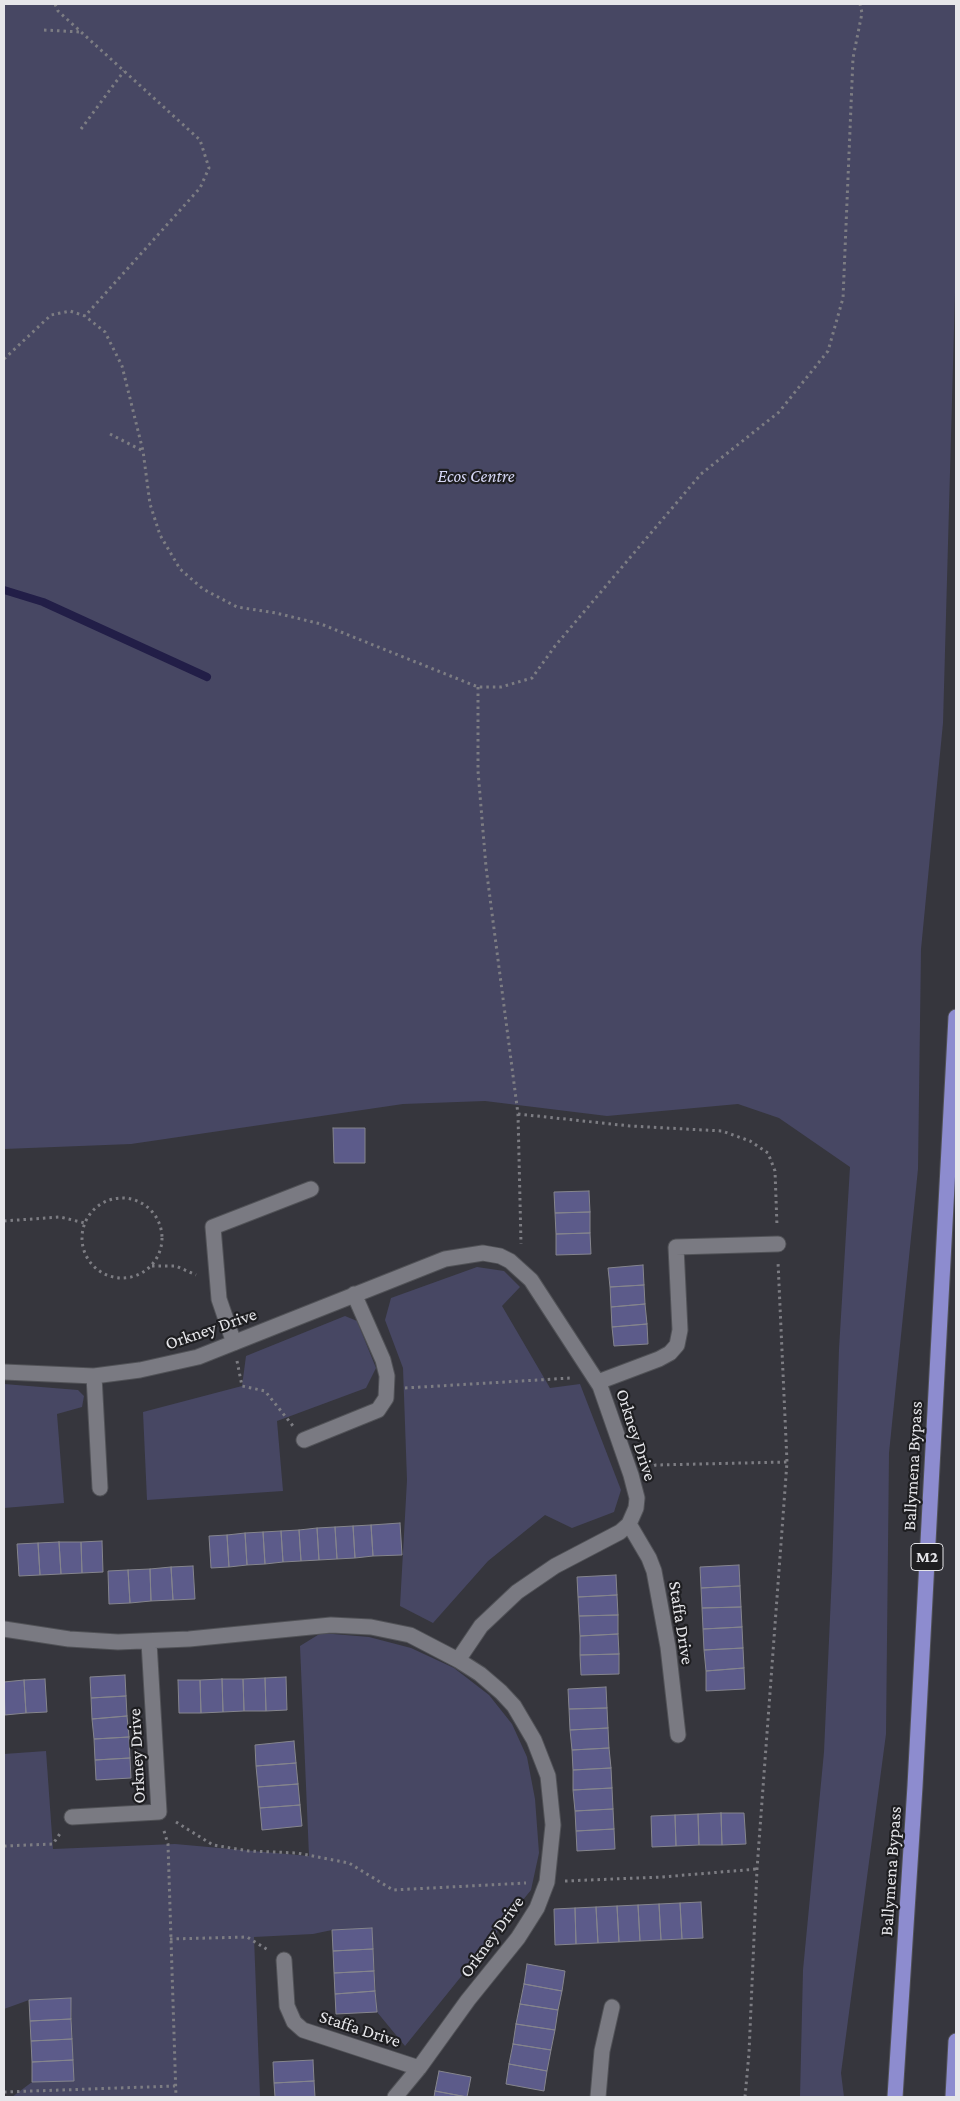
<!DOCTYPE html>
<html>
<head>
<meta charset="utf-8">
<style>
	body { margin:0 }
	#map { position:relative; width:960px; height:2101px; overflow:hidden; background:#36363d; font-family:"Crimson Pro",serif }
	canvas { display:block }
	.frame { position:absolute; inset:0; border:5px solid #e6e6ea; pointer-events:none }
</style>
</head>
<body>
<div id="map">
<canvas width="960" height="2101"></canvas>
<div class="frame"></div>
</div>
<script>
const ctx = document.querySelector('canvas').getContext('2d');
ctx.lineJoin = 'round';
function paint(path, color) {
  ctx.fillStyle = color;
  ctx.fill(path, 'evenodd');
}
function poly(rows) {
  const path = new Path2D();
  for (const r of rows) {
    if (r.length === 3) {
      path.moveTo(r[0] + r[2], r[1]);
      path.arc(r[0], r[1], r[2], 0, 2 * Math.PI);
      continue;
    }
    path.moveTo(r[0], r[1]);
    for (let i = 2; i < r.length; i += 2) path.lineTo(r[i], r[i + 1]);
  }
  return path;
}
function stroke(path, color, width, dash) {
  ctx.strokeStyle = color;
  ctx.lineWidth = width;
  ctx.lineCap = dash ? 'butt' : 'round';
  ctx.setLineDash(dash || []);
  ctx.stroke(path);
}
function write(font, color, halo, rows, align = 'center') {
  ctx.font = font + ' "Crimson Pro",serif';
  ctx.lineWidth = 4.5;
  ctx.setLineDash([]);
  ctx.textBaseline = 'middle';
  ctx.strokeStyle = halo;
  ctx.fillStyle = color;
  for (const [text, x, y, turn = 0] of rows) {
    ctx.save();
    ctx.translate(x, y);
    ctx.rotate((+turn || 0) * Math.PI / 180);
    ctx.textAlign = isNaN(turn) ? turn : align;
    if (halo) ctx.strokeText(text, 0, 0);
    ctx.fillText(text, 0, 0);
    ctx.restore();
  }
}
paint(poly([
	[4,4,956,4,956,257,943,723,921,949,918,1169,889,1453,886,1734,841,2073,844,2097,800,2097,803,1970,824,1752,832,1573,839,1349,850,1167,779,1118,738,1104,607,1116,485,1101,403,1104,131,1144,4,1149],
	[477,1267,504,1271,520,1287,502,1306,550,1388,580,1384,621,1490,614,1512,572,1528,545,1515,488,1561,433,1623,400,1606,407,1480,403,1368,385,1320,391,1298],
	[345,1316,357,1321,376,1368,366,1388,277,1421,283,1491,147,1500,143,1412,242,1386,246,1356],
	[4,1384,78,1390,84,1396,82,1407,57,1414,64,1503,4,1508],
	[321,1633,369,1637,411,1648,454,1668,489,1695,512,1724,527,1757,535,1799,539,1853,531,1890,405,2046,377,2012,372,1928,332,1930,313,1934,254,1937,260,2097,12,2097,32,2082,74,2081,71,1998,29,2000,4,2009,4,1754,46,1751,53,1849,175,1844,309,1856,300,1646]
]), '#474763');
stroke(poly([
	[4,590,43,602,207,677]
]), '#221e47', 8);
const building = poly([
	[333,1128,365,1128,365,1163,334,1163,333,1128],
	[589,1191,590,1212,555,1213,554,1192,589,1191],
	[590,1212,590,1233,556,1234,555,1213,590,1212],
	[590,1233,591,1254,556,1255,556,1234,590,1233],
	[643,1265,644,1285,610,1287,608,1268,643,1265],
	[644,1285,645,1304,611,1307,610,1287,644,1285],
	[645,1304,647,1324,612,1327,611,1307,645,1304],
	[647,1324,648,1344,614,1346,612,1327,647,1324],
	[400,1523,402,1555,373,1556,371,1525,400,1523],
	[371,1525,373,1556,355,1558,353,1526,371,1525],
	[353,1526,355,1558,337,1559,335,1527,353,1526],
	[335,1527,337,1559,319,1560,317,1528,335,1527],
	[317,1528,319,1560,301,1561,299,1530,317,1528],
	[299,1530,301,1561,283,1562,281,1531,299,1530],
	[281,1531,283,1562,265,1564,263,1532,281,1531],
	[263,1532,265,1564,247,1565,245,1533,263,1532],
	[245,1533,247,1565,229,1567,227,1535,245,1533],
	[227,1535,229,1567,211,1568,209,1536,227,1535],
	[102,1541,103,1572,82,1573,81,1542,102,1541],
	[59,1542,61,1574,40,1575,38,1543,59,1542],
	[59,1542,81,1542,82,1573,61,1574,59,1542],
	[38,1543,40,1575,19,1576,17,1544,38,1543],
	[739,1565,740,1586,701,1588,700,1567,739,1565],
	[193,1566,195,1599,173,1600,171,1567,193,1566],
	[171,1567,173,1600,151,1601,150,1569,171,1567],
	[150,1569,151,1601,130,1603,128,1570,150,1569],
	[128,1570,130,1603,109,1604,108,1571,128,1570],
	[616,1575,617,1595,578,1597,577,1577,616,1575],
	[740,1586,741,1607,702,1608,701,1588,740,1586],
	[617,1595,618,1615,579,1616,578,1597,617,1595],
	[741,1607,742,1627,703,1629,702,1608,741,1607],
	[618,1615,618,1634,580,1636,579,1616,618,1615],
	[742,1627,743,1648,704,1650,703,1629,742,1627],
	[618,1634,619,1654,580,1655,580,1636,618,1634],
	[743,1648,744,1668,706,1671,704,1650,743,1648],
	[619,1654,619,1674,581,1675,580,1655,619,1654],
	[744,1668,745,1689,706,1691,706,1671,744,1668],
	[125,1675,126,1696,91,1698,90,1677,125,1675],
	[286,1677,287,1710,266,1711,265,1678,286,1677],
	[265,1678,266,1711,244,1711,243,1679,265,1678],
	[45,1679,47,1712,26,1713,24,1680,45,1679],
	[222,1679,223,1712,201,1713,200,1680,222,1679],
	[222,1679,243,1679,244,1711,223,1712,222,1679],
	[24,1680,26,1713,5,1715,4,1682,24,1680],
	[178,1680,200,1680,201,1713,179,1713,178,1680],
	[606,1687,607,1708,569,1709,568,1689,606,1687],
	[126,1696,127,1716,92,1719,91,1698,126,1696],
	[607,1708,608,1728,570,1730,569,1709,607,1708],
	[127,1716,129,1737,94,1739,92,1719,127,1716],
	[608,1728,609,1748,572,1750,570,1730,608,1728],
	[129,1737,130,1758,95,1760,94,1739,129,1737],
	[294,1741,296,1763,256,1766,255,1745,294,1741],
	[609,1748,611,1768,573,1770,572,1750,609,1748],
	[130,1758,131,1778,96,1780,95,1760,130,1758],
	[296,1763,298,1784,258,1787,256,1766,296,1763],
	[611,1768,612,1788,573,1790,573,1770,611,1768],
	[298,1784,300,1805,260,1808,258,1787,298,1784],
	[612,1788,613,1809,575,1811,573,1790,612,1788],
	[300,1805,302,1826,262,1830,260,1808,300,1805],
	[613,1809,614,1829,576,1831,575,1811,613,1809],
	[721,1813,722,1845,699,1845,698,1814,721,1813],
	[721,1813,744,1813,746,1844,722,1845,721,1813],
	[698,1814,699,1845,676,1846,675,1815,698,1814],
	[675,1815,676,1846,652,1847,651,1816,675,1815],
	[614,1829,615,1849,577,1851,576,1831,614,1829],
	[701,1902,703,1938,682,1939,680,1903,701,1902],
	[680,1903,682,1939,661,1940,659,1904,680,1903],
	[659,1904,661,1940,640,1941,638,1905,659,1904],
	[638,1905,640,1941,619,1942,617,1906,638,1905],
	[617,1906,619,1942,598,1943,596,1907,617,1906],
	[596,1907,598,1943,576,1944,575,1908,596,1907],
	[575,1908,576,1944,555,1945,554,1909,575,1908],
	[372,1928,373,1949,333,1951,332,1930,372,1928],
	[373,1949,374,1971,334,1973,333,1951,373,1949],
	[527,1964,565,1971,562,1991,524,1984,527,1964],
	[374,1971,375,1991,335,1994,334,1973,374,1971],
	[524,1984,562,1991,558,2010,520,2004,524,1984],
	[375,1991,377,2012,336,2014,335,1994,375,1991],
	[71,1998,71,2019,30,2021,29,2000,71,1998],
	[520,2004,558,2010,555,2030,516,2024,520,2004],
	[71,2019,72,2039,31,2041,30,2021,71,2019],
	[516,2024,555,2030,551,2050,513,2044,516,2024],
	[72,2039,73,2060,32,2062,31,2041,72,2039],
	[513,2044,551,2050,547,2071,509,2064,513,2044],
	[73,2060,74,2081,32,2082,32,2062,73,2060],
	[313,2060,314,2081,274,2083,273,2062,313,2060],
	[509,2064,547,2071,544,2091,506,2084,509,2064],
	[439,2071,471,2077,467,2097,435,2091,439,2071],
	[314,2081,315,2097,275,2097,274,2083,314,2081],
	[435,2091,467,2097,434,2097,435,2091]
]);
paint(building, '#5c5b8a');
stroke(building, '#85858d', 1);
const minor = poly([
	[234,1343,219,1299,213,1227,311,1189],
	[4,1372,94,1376,140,1370,198,1357,445,1259,483,1253,500,1256,510,1261,531,1280,600,1386,631,1475,637,1498,636,1508,629,1524,620,1532,555,1566,517,1592,481,1626,458,1660],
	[94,1376,100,1488],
	[598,1382,659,1359,670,1353,677,1345,680,1330,676,1247,778,1244],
	[304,1440,378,1410,386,1398,387,1376,383,1360,354,1294],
	[629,1524,649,1558,654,1571,668,1647,678,1735],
	[4,1629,69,1639,118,1642,189,1639,331,1625,371,1627,410,1635,458,1660,480,1674,501,1692,514,1706,534,1740,548,1776,553,1825,547,1882,537,1908,518,1938,468,2000,419,2068,395,2097],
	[72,1817,159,1812,149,1642],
	[284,1960,287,2006,294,2022,303,2030,419,2068],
	[598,2097,602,2051,612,2007]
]);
const motorway = poly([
	[895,2097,915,1786,956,1017],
	[953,2097,956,2041]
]);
stroke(minor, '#515257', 17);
stroke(motorway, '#515257', 17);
stroke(poly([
	[55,4,58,11,200,140,209,168,200,188,85,316],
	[44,30,80,32],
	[81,129,124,71],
	[4,359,51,315,70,311,85,316,105,332,122,366,143,451,150,504,160,535,180,569,203,589,237,607,276,613,321,624,478,687,501,687,532,678,555,646,701,474,779,412,828,351,843,298,853,58,862,13,860,4],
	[110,434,143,451],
	[478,687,478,771,486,867,518,1114,521,1244],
	[518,1114,630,1126,722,1131,750,1141,768,1153,775,1171,777,1226],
	[122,1238,40],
	[4,1221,60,1217,85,1223],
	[152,1266,176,1266,196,1275],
	[237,1361,242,1386,265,1391,293,1426],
	[405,1388,571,1378],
	[648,1468,656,1465,787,1462],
	[176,1822,213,1845,249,1851,297,1853,349,1863,393,1890,526,1883],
	[164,1831,168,1844,176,2097],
	[4,1846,53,1844,61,1832],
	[565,1881,662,1877,757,1869],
	[170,1939,247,1937,268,1950],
	[4,2092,175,2086],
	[745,2097,749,2053,757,1869,787,1462,778,1262]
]), '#7d7d83', 3, [2.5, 4]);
stroke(minor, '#7a7a82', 15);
stroke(motorway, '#8d8ccf', 15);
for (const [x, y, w] of [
	[927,1557,32]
]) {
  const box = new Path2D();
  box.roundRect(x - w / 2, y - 13.5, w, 27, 4);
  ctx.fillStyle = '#1e1e21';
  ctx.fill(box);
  stroke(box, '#e6e6ea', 1);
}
write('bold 16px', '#e6e6ea', null, [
	["M2",927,1557]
]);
write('italic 18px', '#d5d6f4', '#1e1e21', [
	["Ecos Centre",476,476]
]);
write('18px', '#e6e6ea', '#1e1e21', [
	["Orkney Drive",211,1329,-19],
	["Orkney Drive",636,1435,72],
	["Ballymena Bypass",913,1466,-87],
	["Staffa Drive",681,1623,81],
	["Orkney Drive",137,1756,-93],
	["Ballymena Bypass",891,1871,-86],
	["Orkney Drive",492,1937,-54],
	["Staffa Drive",360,2029,18]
]);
</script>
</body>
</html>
